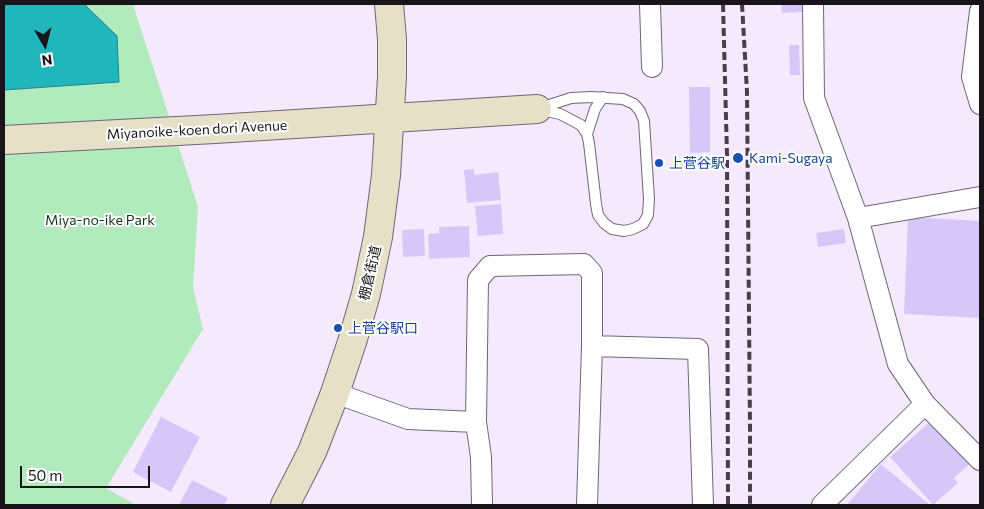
<!DOCTYPE html>
<html>
<head>
<meta charset="utf-8">
<style>
	body { margin:0 }
	#map { position:relative; width:984px; height:509px; overflow:hidden; background:#f5eafd; font-family:Commissioner,sans-serif }
	canvas { display:block }
	.frame { position:absolute; inset:0; border:5px solid #18141a; pointer-events:none }
	.north { position:absolute; left:20px; top:20px; width:50px; height:50px; -webkit-text-stroke:4px #fff; paint-order:stroke; rotate:172deg; font-size:14px; font-weight:700; line-height:20px; text-align:center; color:#18141a }
	.north::after { content:''; display:block; margin:auto; width:18px; height:22px; background:#18141a; clip-path:polygon(50% 0,100% 100%,50% 72%,0 100%) }
	.scale { position:absolute; left:20px; top:466px; width:130px; height:22px; box-sizing:border-box; border:2px solid #18141a; border-top:0; padding-left:6px; font-size:15px; line-height:18px; white-space:nowrap; color:#18141a; -webkit-text-stroke:4px #fff; paint-order:stroke }
</style>
</head>
<body>
<div id="map">
<canvas width="984" height="509"></canvas>
<div class="frame"></div>
<div class="north">N</div>
<div class="scale">50 m</div>
</div>
<script>
const ctx = document.querySelector('canvas').getContext('2d');
ctx.lineJoin = 'round';
function paint(path, color) {
  ctx.fillStyle = color;
  ctx.fill(path, 'evenodd');
}
function poly(rows) {
  const path = new Path2D();
  for (const r of rows) {
    path.moveTo(r[0], r[1]);
    for (let i = 2; i < r.length; i += 2) path.lineTo(r[i], r[i + 1]);
  }
  return path;
}
function stroke(path, color, width, dash) {
  ctx.strokeStyle = color;
  ctx.lineWidth = width;
  ctx.lineCap = dash ? 'butt' : 'round';
  ctx.setLineDash(dash || []);
  ctx.stroke(path);
}
function write(font, color, halo, rows, align = 'center') {
  ctx.font = font + ' Commissioner,"Noto Sans JP",sans-serif';
  ctx.lineWidth = 4;
  ctx.setLineDash([]);
  ctx.textBaseline = 'middle';
  ctx.strokeStyle = halo;
  ctx.fillStyle = color;
  for (const [text, x, y, turn = 0] of rows) {
    ctx.save();
    ctx.translate(x, y);
    ctx.rotate((+turn || 0) * Math.PI / 180);
    ctx.textAlign = isNaN(turn) ? turn : align;
    if (halo) ctx.strokeText(text, 0, 0);
    ctx.fillText(text, 0, 0);
    ctx.restore();
  }
}
paint(poly([
	[4,4,133,4,198,207,193,287,203,329,106,488,136,505,4,505]
]), '#b1eabd');
const water = poly([
	[4,4,85,4,87,7,117,36,119,82,4,90,4,4]
]);
paint(water, '#20b6bc');
stroke(water, '#1e858b', 1);
paint(poly([
	[781,4,803,4,803,12,782,13],
	[789,45,799,45,800,75,790,75],
	[689,87,710,87,710,152,690,153],
	[474,169,474,175,498,172,501,200,467,203,464,170],
	[501,204,503,234,478,236,475,206],
	[908,217,980,221,980,318,904,314],
	[469,226,470,257,429,259,428,234,439,233,439,227],
	[424,229,425,256,403,257,402,230],
	[844,229,846,243,818,247,816,233],
	[161,417,200,437,171,492,133,472],
	[933,419,972,462,954,478,958,483,933,505,890,457],
	[881,464,930,505,847,505],
	[192,480,228,498,224,505,179,505]
]), '#d6c7f9');
const lane = poly([
	[591,97,623,99,634,104,640,111,644,121,649,199,648,215,643,224,633,229,624,231,612,229,604,223,598,215,596,204,589,143,587,134,581,125,560,114,537,109,571,98,591,97],
	[587,134,595,109,603,97]
]);
const street = poly([
	[650,4,652,67],
	[813,4,814,98,858,218,898,364,925,404,980,460],
	[980,11,972,77,980,104],
	[858,218,980,197],
	[335,393,408,419,476,422,478,280,490,266,584,264,592,273,592,346,698,349,703,505],
	[476,422,481,457,482,505],
	[587,505,592,346],
	[822,505,925,404]
]);
const secondary = poly([
	[4,140,215,129,537,109],
	[285,505,312,452,335,393,352,342,366,294,378,237,386,175,392,77,392,39,389,4]
]);
stroke(lane, '#6f6576', 12);
stroke(street, '#6f6576', 22);
stroke(secondary, '#6f6576', 30);
stroke(lane, '#fff', 10);
stroke(street, '#fff', 20);
stroke(secondary, '#e6e0c9', 28);
stroke(poly([
	[723,4,727,155,728,505],
	[742,4,747,92,750,427,750,505]
]), '#454049', 4, [8, 4]);
for (const [x, y, r, color] of [
	[738,158,6,"#1a4fb4"],
	[659,163,5,"#1a4fb4"],
	[338,328,5,"#1a4fb4"]
]) {
  const dot = new Path2D();
  dot.arc(x, y, r, 0, 2 * Math.PI);
  ctx.fillStyle = color;
  ctx.fill(dot);
  stroke(dot, '#fff', 2);
}
write('14px', '#18141a', '#fff', [
	["Miyanoike-koen dori Avenue",197,130,-3],
	["棚倉街道",370,273,-77]
]);
write('14px', '#164399', '#fff', [
	["Kami-Sugaya",749,158],
	["上菅谷駅",669,163],
	["上菅谷駅口",348,328]
], 'left');
write('14px', '#11321b', '#fff', [
	["Miya-no-ike Park",100,220]
]);
</script>
</body>
</html>
